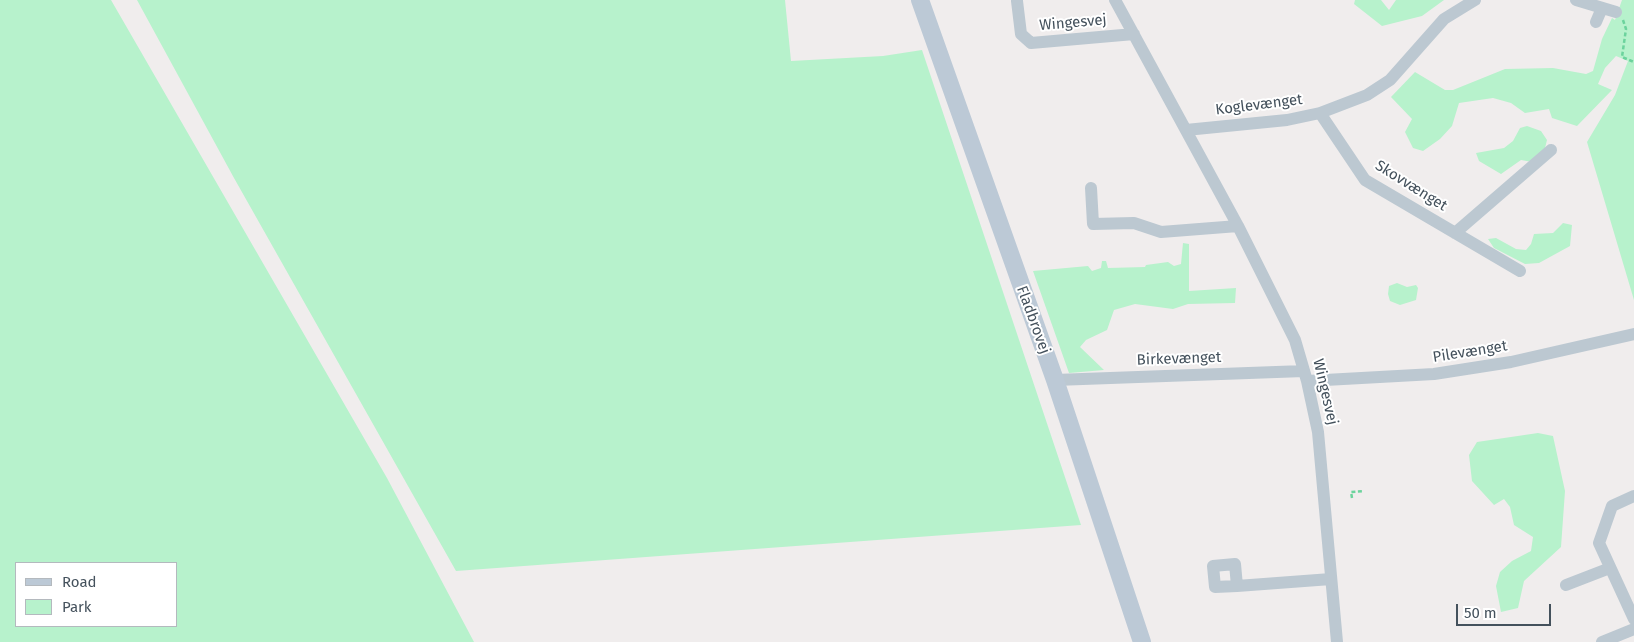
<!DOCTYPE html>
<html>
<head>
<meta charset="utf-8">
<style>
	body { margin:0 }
	#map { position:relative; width:1634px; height:642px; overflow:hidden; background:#f0eded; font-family:"Fira Sans",sans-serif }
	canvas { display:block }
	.legend { position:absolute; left:15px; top:562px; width:162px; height:65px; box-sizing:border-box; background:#fff; border:1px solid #b4b9be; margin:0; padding:6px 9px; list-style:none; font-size:15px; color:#44515c }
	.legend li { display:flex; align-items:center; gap:10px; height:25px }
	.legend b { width:25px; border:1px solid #b4b9be }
	.scale { position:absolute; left:1456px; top:604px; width:95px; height:22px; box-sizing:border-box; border:2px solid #44515c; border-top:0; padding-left:6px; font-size:15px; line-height:18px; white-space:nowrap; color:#44515c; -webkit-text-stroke:4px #fff; paint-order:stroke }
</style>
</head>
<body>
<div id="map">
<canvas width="1634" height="642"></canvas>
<ul class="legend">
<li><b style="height:6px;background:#bcc9d6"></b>Road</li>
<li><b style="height:14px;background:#b7f2cc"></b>Park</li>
</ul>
<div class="scale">50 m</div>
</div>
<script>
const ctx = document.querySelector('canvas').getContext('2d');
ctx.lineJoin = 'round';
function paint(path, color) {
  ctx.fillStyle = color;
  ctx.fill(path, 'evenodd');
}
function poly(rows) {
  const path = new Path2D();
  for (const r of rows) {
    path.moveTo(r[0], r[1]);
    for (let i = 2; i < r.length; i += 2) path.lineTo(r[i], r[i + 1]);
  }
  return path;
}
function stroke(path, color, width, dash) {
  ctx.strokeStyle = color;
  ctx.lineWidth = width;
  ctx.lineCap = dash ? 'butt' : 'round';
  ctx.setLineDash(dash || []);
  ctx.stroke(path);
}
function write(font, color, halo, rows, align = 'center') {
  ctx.font = font + ' "Fira Sans",sans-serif';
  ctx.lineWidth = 4;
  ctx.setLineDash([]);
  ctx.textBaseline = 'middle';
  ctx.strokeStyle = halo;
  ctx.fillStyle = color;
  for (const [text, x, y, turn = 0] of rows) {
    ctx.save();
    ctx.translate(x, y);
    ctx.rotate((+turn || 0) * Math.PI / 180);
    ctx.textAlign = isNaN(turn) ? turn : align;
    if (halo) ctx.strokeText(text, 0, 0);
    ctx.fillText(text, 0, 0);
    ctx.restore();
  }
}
paint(poly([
	[0,0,111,0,387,478,474,642,0,642],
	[176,563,176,626,16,626,16,563],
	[137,0,785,0,791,61,883,56,922,50,1081,525,456,571,234,178],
	[1355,0,1381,0,1389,10,1396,0,1444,0,1422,16,1382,26,1354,4],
	[1622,0,1634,0,1634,300,1587,142,1615,95,1628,61,1616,56,1605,68,1598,84,1612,90,1577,126,1552,118,1549,109,1525,113,1511,103,1493,98,1459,103,1452,126,1440,139,1423,151,1413,148,1405,132,1412,119,1391,97,1415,72,1445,90,1453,90,1505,69,1553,68,1586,74,1593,71,1602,39,1612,18,1615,20],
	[1527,126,1541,131,1547,140,1544,152,1532,162,1521,160,1501,174,1479,161,1476,153,1504,148,1513,141,1520,128],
	[1563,223,1572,225,1570,246,1539,263,1525,264,1494,248,1488,239,1496,238,1516,249,1526,250,1531,244,1534,234,1553,233],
	[1183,243,1189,244,1189,291,1236,288,1235,303,1188,304,1173,309,1135,304,1114,310,1107,330,1086,340,1080,347,1104,370,1069,373,1033,271,1088,266,1092,271,1101,268,1102,261,1106,261,1108,268,1145,267,1146,265,1168,262,1174,266,1181,264],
	[1397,283,1407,287,1416,285,1418,288,1416,300,1400,305,1390,301,1388,294,1389,286],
	[1538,433,1553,436,1565,491,1561,547,1524,581,1518,608,1501,612,1496,586,1500,572,1512,561,1531,551,1533,537,1514,525,1510,507,1504,499,1494,505,1472,481,1469,455,1477,442]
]), '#b7f2cc');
stroke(poly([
	[1623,20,1626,29,1622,57,1634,62],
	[1352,498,1351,492,1364,491]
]), '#6cd39d', 2.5, [4, 2.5]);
stroke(poly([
	[1115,0,1238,226,1295,340,1307,381,1318,432,1337,642],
	[1576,0,1616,12],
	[1017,1,1021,34,1031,43,1134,34],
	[1596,22,1602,8],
	[1320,113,1365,180,1520,271],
	[1186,130,1287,120,1320,113,1367,95,1390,80,1444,19,1475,0],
	[1091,188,1093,224,1134,223,1161,232,1238,226],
	[1455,233,1551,150],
	[1055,380,1304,371],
	[1307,381,1434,374,1511,362,1634,334],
	[1634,496,1612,506,1599,543,1634,619],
	[1566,585,1610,568],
	[1237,586,1235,564,1213,566,1215,587,1237,586,1331,579],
	[1602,642,1634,629]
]), '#bcc8d1', 12);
stroke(poly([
	[920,0,1055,380,1142,642]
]), '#bcc9d6', 18);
write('15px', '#44515c', '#fff', [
	["Wingesvej",1073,23,-5],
	["Koglevænget",1259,105,-7],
	["Skovvænget",1411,186,32],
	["Fladbrovej",1033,320,70],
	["Pilevænget",1470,352,-9],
	["Birkevænget",1179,359,-2],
	["Wingesvej",1325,392,77]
]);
</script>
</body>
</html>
